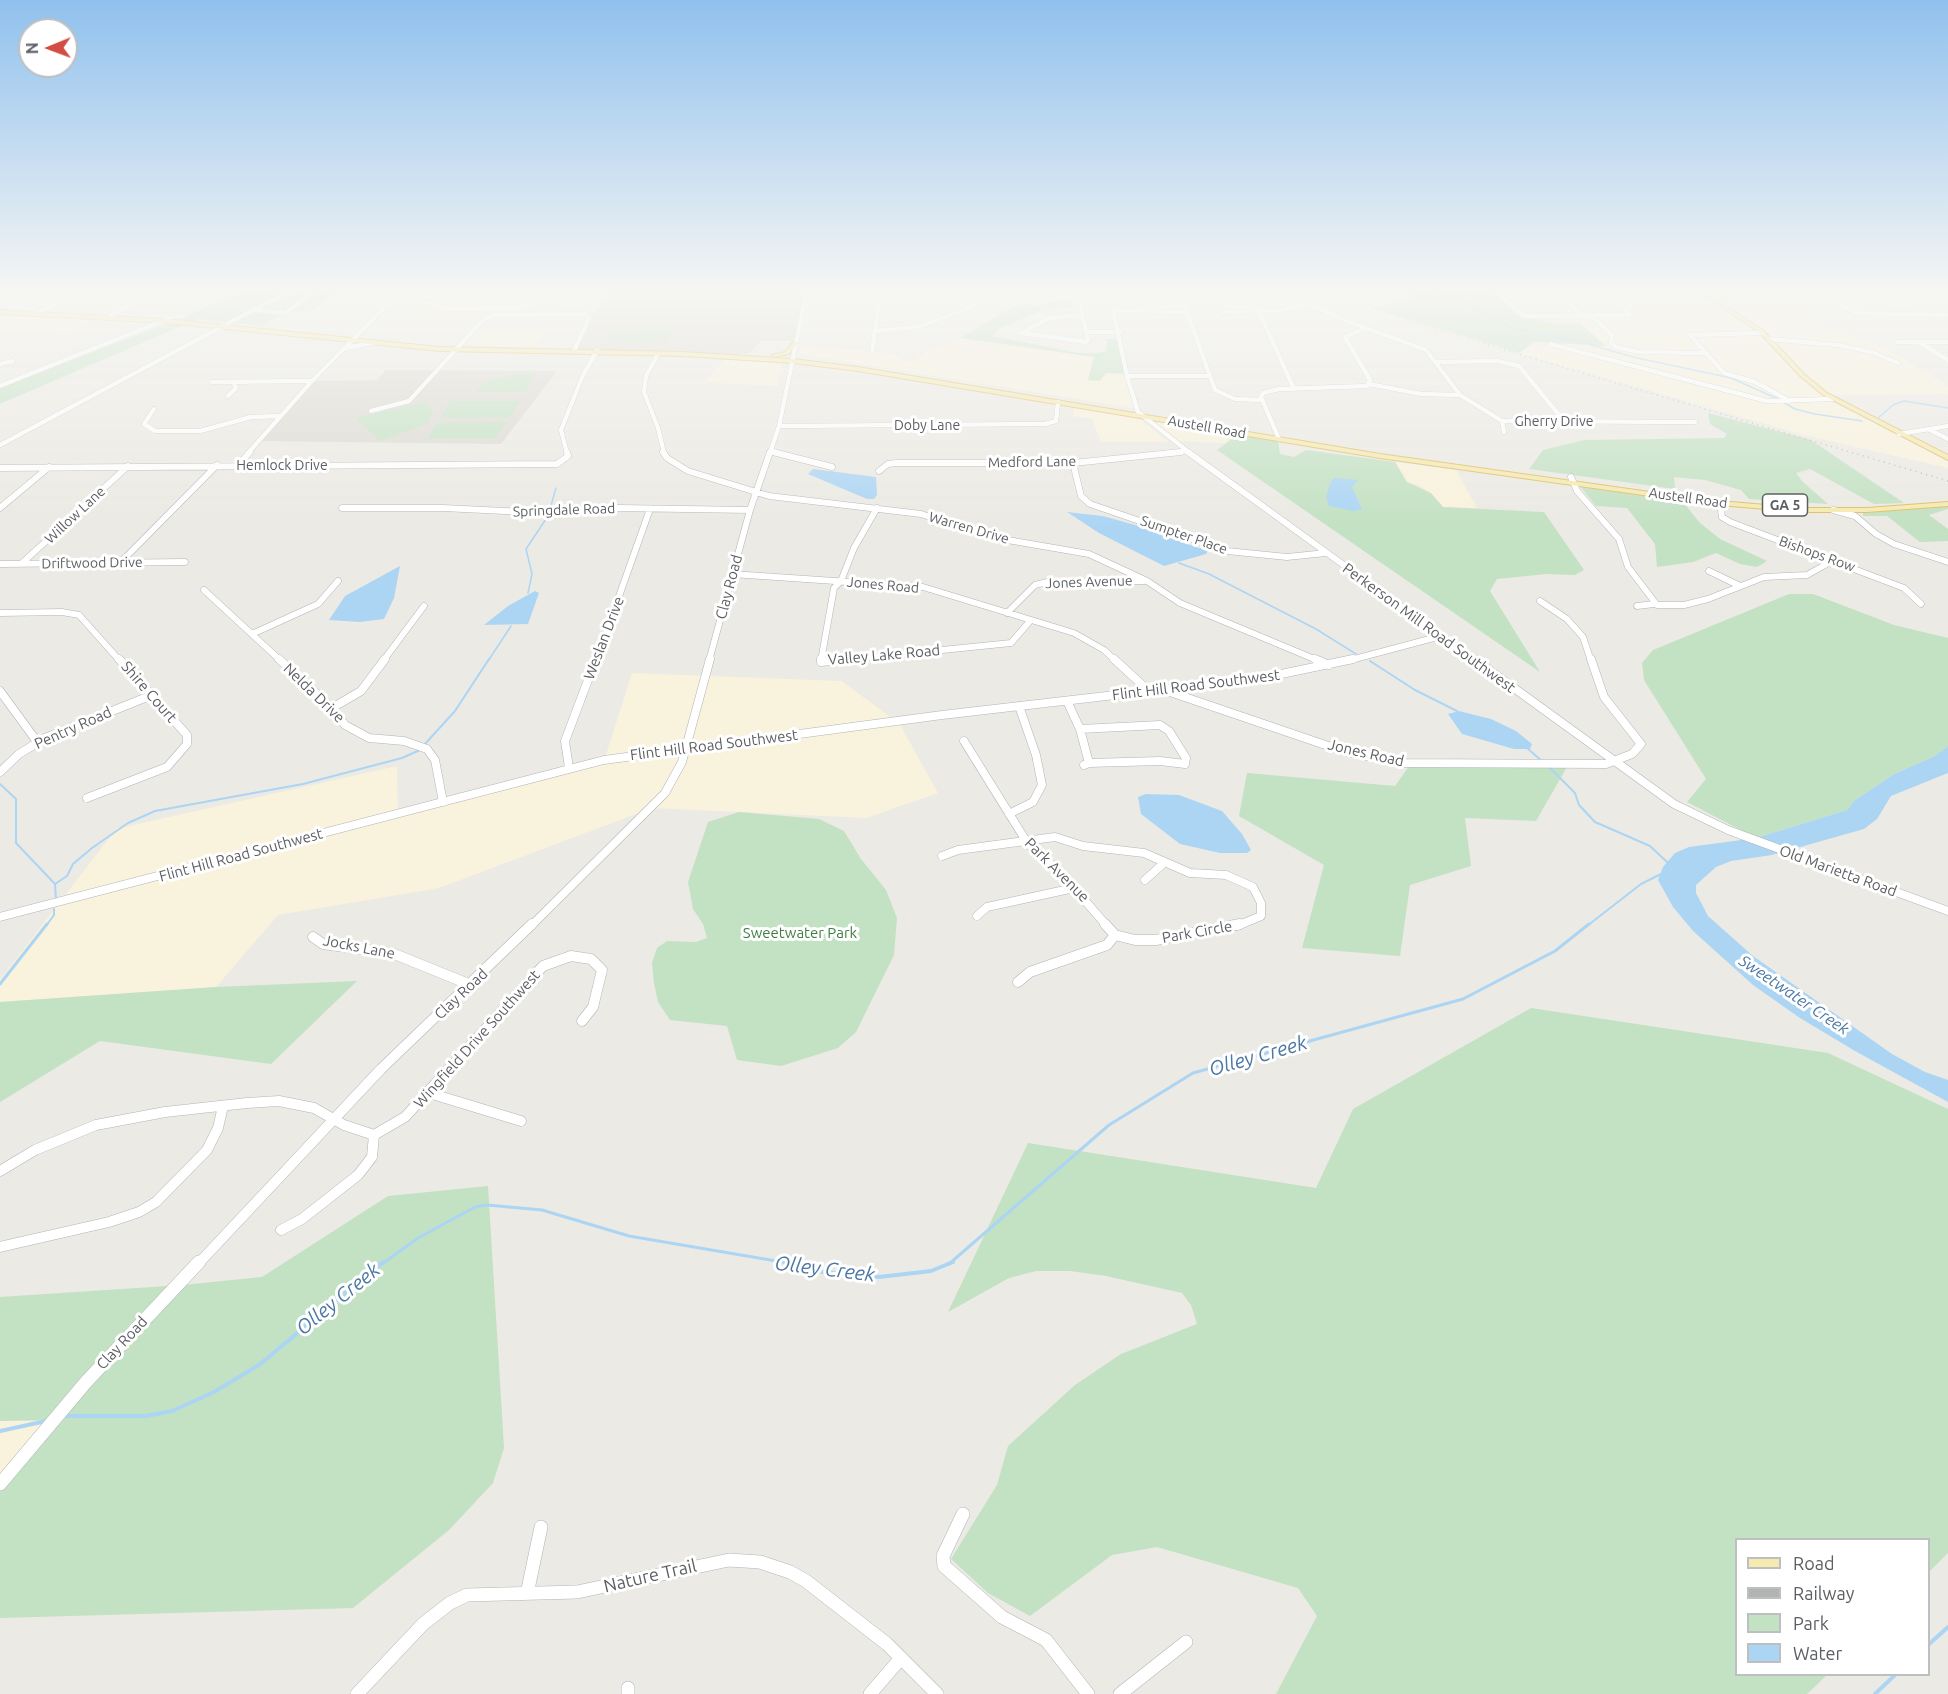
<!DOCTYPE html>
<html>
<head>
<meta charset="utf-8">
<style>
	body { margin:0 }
	#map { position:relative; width:1948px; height:1694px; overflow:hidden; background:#eceae4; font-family:Ubuntu,sans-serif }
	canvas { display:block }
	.legend { position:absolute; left:1735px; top:1538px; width:195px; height:138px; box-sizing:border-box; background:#fff; border:2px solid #bebfc0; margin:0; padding:8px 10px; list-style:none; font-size:18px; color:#5c5f62 }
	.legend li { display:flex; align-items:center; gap:12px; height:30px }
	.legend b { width:30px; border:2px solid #bebfc0 }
	.north { position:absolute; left:18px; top:18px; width:60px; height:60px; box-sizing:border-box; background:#fff; border:2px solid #bebfc0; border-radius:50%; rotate:269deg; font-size:16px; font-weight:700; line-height:24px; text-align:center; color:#5c5f62 }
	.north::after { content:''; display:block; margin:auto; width:21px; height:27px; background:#d44d42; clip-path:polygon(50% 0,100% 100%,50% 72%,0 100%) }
</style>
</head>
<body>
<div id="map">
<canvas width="1948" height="1694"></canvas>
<ul class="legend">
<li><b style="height:8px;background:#f5eab0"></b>Road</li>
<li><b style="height:8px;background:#b2b3b3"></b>Railway</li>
<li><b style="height:16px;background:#c3e1c3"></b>Park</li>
<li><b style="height:16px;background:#acd5f4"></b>Water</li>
</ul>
<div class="north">N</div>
</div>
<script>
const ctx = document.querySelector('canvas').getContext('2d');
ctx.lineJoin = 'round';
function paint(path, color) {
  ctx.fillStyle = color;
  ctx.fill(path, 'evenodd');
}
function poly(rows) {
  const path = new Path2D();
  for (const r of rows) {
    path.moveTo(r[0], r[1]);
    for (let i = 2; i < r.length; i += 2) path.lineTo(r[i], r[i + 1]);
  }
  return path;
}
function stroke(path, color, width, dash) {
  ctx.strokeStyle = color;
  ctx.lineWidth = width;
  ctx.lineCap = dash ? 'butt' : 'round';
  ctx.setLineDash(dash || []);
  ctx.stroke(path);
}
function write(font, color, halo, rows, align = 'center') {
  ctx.font = font + ' Ubuntu,sans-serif';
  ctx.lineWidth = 6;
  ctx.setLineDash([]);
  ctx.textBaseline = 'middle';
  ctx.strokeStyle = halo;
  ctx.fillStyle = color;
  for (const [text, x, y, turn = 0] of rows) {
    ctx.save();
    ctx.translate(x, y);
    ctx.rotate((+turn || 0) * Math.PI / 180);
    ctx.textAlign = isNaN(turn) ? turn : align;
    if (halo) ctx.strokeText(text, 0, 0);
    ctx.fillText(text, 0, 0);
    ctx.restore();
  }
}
paint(poly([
	[1327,290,1401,290,1418,298,1371,308],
	[1645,290,1768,290,1795,311,1892,352,1948,386,1948,394,1832,395,1824,398,1948,459,1948,468,1804,435,1519,353,1535,342,1605,346,1581,324,1578,314,1673,313],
	[0,308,17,310,100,315,69,334,0,331],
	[428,311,485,311,490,313,482,314,476,320,419,321],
	[479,328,516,330,548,330,533,348,465,345],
	[960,338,1095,357,1088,380,1105,373,1125,374,1134,408,799,354,800,348,857,350,892,354,904,361,914,361,930,350],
	[725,359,782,362,777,386,706,382],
	[1075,407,1140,419,1168,442,1101,442,1092,419,1073,416],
	[1164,421,1238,434,1229,443,1177,441,1157,424,1158,421],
	[1395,462,1456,470,1477,508,1443,507,1431,493,1416,484,1407,482],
	[632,673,841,681,899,723,938,793,866,818,652,808,439,888,278,915,216,987,0,1002,0,980,116,829,397,766,398,813,605,758],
	[57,1420,0,1486,0,1421]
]), '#f9f2dc');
paint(poly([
	[608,290,808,290,797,341,761,341,749,353,734,355,574,349],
	[386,370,557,371,501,444,257,441,314,381,377,380]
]), '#dcd9d2');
paint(poly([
	[246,290,337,290,313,311,288,311,262,326,198,319,0,404,0,388,182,318],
	[1401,290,1494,290,1516,314,1555,324,1581,324,1606,346,1535,342,1519,353,1371,308,1417,298],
	[1073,299,1071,307,1038,312,1001,328,992,336,1078,353,1098,353,1107,351,1107,339,1118,339,1125,374,1106,373,1100,381,1088,380,1094,357,960,338,1013,307],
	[672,330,668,341,606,341,612,331],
	[535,372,526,392,473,392,493,379],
	[451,401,520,401,510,417,440,418],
	[425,402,433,412,427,424,385,439,379,440,356,418],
	[1708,413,1811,440,1904,503,1874,504,1810,469,1796,473,1802,481,1828,504,1749,499,1741,490,1705,480,1674,477,1675,489,1529,469,1543,450,1584,440,1724,438,1727,434,1710,424],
	[506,422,496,438,427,439,438,423],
	[1238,434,1278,441,1280,454,1294,457,1306,450,1395,462,1407,482,1431,493,1443,507,1544,512,1584,570,1575,575,1546,574,1497,579,1490,591,1540,672,1217,450],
	[1579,485,1684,503,1700,523,1720,539,1767,561,1757,567,1740,564,1716,553,1693,562,1657,567,1655,544,1627,508,1596,506],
	[1948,506,1948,509,1929,515,1948,529,1948,541,1920,542,1887,516,1863,516,1863,513],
	[1789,594,1813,594,1894,625,1948,638,1948,746,1935,756,1894,774,1855,800,1847,810,1756,838,1687,802,1706,779,1644,680,1642,663,1653,650],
	[1410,765,1568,765,1536,821,1465,818,1471,866,1410,885,1400,956,1302,948,1324,865,1239,816,1247,773,1395,786],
	[739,812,819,819,844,831,861,859,886,890,897,918,894,955,856,1032,838,1048,781,1066,737,1060,727,1026,670,1020,658,1002,654,983,652,963,657,948,667,941,696,942,707,938,703,924,693,909,688,882,708,822],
	[357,981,271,1064,100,1041,0,1102,0,1002,216,987],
	[1531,1008,1828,1053,1948,1109,1948,1553,1929,1572,1928,1540,1736,1540,1736,1674,1827,1675,1807,1694,1276,1694,1317,1616,1298,1588,1157,1547,1112,1555,1030,1616,988,1593,951,1559,997,1485,1008,1446,1075,1385,1121,1354,1197,1324,1191,1305,1182,1293,1106,1276,1070,1271,1036,1271,1009,1278,948,1312,1028,1143,1316,1188,1353,1109],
	[488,1186,504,1448,493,1483,449,1530,353,1608,0,1618,0,1486,56,1420,0,1421,0,1297,183,1285,262,1277,388,1196]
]), '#c3e1c3');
paint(poly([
	[813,469,876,477,877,495,874,499,867,499,808,474],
	[1335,478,1358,480,1352,487,1362,509,1354,511,1329,506,1326,497,1331,481],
	[1067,512,1103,516,1160,532,1167,537,1208,551,1206,554,1164,566,1099,533],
	[400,566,394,598,384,619,360,622,329,620,345,596],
	[535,591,539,593,528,624,484,625,508,606],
	[1459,711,1491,719,1516,731,1532,744,1530,749,1514,749,1462,734,1448,714],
	[1948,746,1948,773,1891,796,1877,819,1864,829,1772,855,1731,861,1716,867,1696,885,1696,893,1708,916,1753,956,1892,1054,1925,1072,1948,1080,1948,1102,1855,1051,1800,1018,1753,985,1693,931,1673,907,1658,880,1663,867,1675,853,1689,847,1756,838,1847,810,1855,800,1894,774,1935,756],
	[1146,794,1179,795,1222,811,1242,834,1251,850,1247,853,1220,853,1180,844,1141,814,1138,797]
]), '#acd5f4');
stroke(poly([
	[1432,290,1473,306,1512,328,1574,340,1633,357,1731,378,1778,399],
	[1783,402,1795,409,1815,414,1862,421],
	[1878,418,1893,405,1904,401,1948,408],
	[1179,563,1209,574,1316,629,1356,654],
	[528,593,532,574,526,549,548,516,556,488],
	[488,661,511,626]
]), '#acd5f4', 1.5);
stroke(poly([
	[1370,661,1415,690,1457,711],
	[424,745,455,711,489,659],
	[1527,748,1543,762],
	[1549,767,1575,793,1579,805,1595,822,1650,846,1667,862],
	[0,784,16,799,16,843,55,884,56,900],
	[55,884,67,876,73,864,92,848,128,823,155,811,303,784,402,758,420,750],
	[46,926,54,915,54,909],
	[1587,926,1641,884,1661,874]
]), '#acd5f4', 2);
stroke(poly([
	[0,984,47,924],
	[382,1264,418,1238,475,1207,487,1205,542,1210,629,1236,794,1264],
	[949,1264,1109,1125,1193,1073,1463,999,1555,951,1589,924]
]), '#acd5f4', 3);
stroke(poly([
	[785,1262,822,1272,879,1277,931,1271,953,1262],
	[66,1416,146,1416,172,1411,214,1392,259,1365,383,1262],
	[0,1431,46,1421],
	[1928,1645,1948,1627],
	[1875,1694,1896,1674]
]), '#acd5f4', 4);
const minorFar4 = poly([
	[1068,290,1079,291,1084,293,1060,293,1068,290],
	[1109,290,1127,376,1138,412,1190,453],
	[1179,290,1215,390,1235,399,1262,400],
	[1275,290,1347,321,1426,350,1460,395,1502,421,1695,422],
	[1495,290,1523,316,1630,315],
	[1556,290,1582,316,1594,318,1612,335,1611,343,1616,347,1639,352,1705,353],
	[1608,290,1630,315],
	[1816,290,1854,313,1948,315],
	[1078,295,1088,340,1086,342,1021,333,1049,318,1082,315],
	[390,303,426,303,446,309,515,308,531,305,559,290],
	[1036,304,1063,295],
	[254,310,285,313,312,293],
	[1115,311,1187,312],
	[1222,312,1277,311,1305,304],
	[1259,312,1294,389],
	[33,314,89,290],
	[111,315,156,290],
	[875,331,918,327,974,306,979,301,970,290],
	[1086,332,1120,332],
	[1763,333,1690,335,1724,373,1755,382,1790,401],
	[1769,339,1838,345,1872,352,1898,363],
	[1898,342,1948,342],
	[1919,342,1948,360],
	[1550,344,1767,401,1832,399],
	[345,348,373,343],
	[872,351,879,301,886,290],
	[658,354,646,376,644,392,658,428,664,453],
	[1437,362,1498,361,1519,366,1564,421],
	[0,364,13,361],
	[1127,376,1209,376],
	[212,382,312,381],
	[1369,384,1421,394,1460,395],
	[0,386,170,318],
	[228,396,236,388,233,382],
	[154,409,144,424,155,431,200,431,251,417,281,416],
	[371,411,409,401,482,321,492,315,586,314,589,318,574,351],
	[1502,421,1504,432],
	[779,426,1045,424,1056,421,1058,402],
	[1928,429,1948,439],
	[1899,434,1948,426],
	[1279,439,1261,397,1263,393,1279,389,1367,386,1370,380,1345,337,1366,328],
	[0,445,268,302,296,291],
	[771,451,779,453],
	[248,453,312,381,402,290],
	[567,453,561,430,583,375,597,351],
	[770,453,779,426,807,290],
	[1167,453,1187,451]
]);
const minorFar3 = poly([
	[663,452,667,458,688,471,769,496,921,514,990,537,1089,554,1147,581,1180,603,1319,661],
	[773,452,832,467],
	[1188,452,1476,661],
	[1073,463,1081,496,1090,504,1227,551,1287,557,1326,553],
	[238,465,250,452],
	[0,468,557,464,568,456,567,452],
	[879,471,888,464,896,463,1073,463,1181,452],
	[1571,477,1577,491,1619,539,1628,567,1657,605,1684,605,1708,599,1764,577,1807,575,1834,560],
	[1720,503,1722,517,1730,522,1904,588,1921,604],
	[0,508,49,467],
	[342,508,443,508,546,513,619,508,750,510],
	[1833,510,1855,516,1876,534,1894,544,1948,562],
	[120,563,217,465],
	[0,564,185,562],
	[21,564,128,466],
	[1709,571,1738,585],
	[732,574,923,587,1074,633,1104,650,1116,661],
	[204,590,281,661],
	[1540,601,1567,619,1583,637,1591,661],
	[1637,606,1654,604],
	[0,613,62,612,79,615,120,661],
	[1007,613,1035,585,1047,582,1144,581],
	[252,634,318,604,338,581],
	[383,661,424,606],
	[596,661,650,509],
	[709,661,750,510,770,452],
	[821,661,834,588,841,581,854,548,877,508],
	[834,661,1011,643,1030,621],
	[1347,661,1441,636]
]);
const minorFar2 = poly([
	[279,659,332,708,345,725,369,738,404,741,427,749,435,760,443,802],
	[821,659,821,662,849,659],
	[1114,659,1150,692],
	[1315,659,1329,665],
	[1474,659,1674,804,1728,830,1948,911],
	[1164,690,1343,751,1401,763,1606,764,1632,754,1641,744,1604,697,1591,659],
	[0,691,38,743],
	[1067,701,1080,729,1089,763,1084,765],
	[332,708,361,691,385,659],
	[1080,729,1160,725,1169,731,1186,758,1185,764,1160,761,1089,763],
	[964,741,1028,844,1060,872,1107,926],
	[569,768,565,741,596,659],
	[0,772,19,754,45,738,152,695],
	[87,798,167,767,187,744,187,735,119,659],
	[1009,814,1033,802,1042,785,1036,755,1019,706],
	[942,856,958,850,1055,837,1083,846,1144,853,1190,873,1226,875,1253,887,1261,903,1261,916,1237,926],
	[1145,880,1164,863],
	[977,916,987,907,1074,888],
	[0,917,604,760,942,715,1262,678,1353,659],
	[531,926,665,793,682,762,710,659]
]);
const minorFar1 = poly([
	[1105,924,1115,935],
	[1115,935,1135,940,1156,940,1240,924],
	[313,937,323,944,392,953,471,985],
	[1018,982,1030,972,1107,945,1115,935],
	[429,1093,521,1121],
	[0,1171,35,1150,96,1125,165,1112,247,1103,279,1101,314,1108,344,1125,374,1135,405,1117,543,966,571,956,591,959,602,970,593,1007,582,1021],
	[281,1230,302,1219,358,1175,372,1157,374,1135],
	[0,1247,109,1222,139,1212,156,1202,207,1150,218,1128,223,1106],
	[198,1264,381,1069,532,924]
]);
const minor = poly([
	[0,1484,86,1382,199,1262],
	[963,1514,943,1556,944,1566,1002,1617,1046,1640,1088,1694],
	[527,1594,541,1527],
	[628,1688,628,1694],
	[357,1694,423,1624,450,1603,467,1595,577,1592,729,1560,760,1562,790,1572,806,1581,887,1644,937,1694],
	[870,1694,901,1658],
	[1120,1694,1186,1642]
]);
const major = poly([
	[1695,290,1700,290,1763,330,1804,374,1827,393,1948,455,1948,460,1823,395,1800,376,1759,332,1695,290],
	[0,310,166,319,439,347,683,352,793,359,858,367,1380,454,1707,500,1802,508,1867,508,1948,502,1948,506,1867,512,1802,512,1707,504,1380,458,858,371,793,363,683,356,439,351,166,323,0,314,0,310],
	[793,342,798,343,789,354,772,357,772,355,785,352,793,342]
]);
stroke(minorFar4, '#b1b4b7', 5);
stroke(minorFar3, '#b1b4b7', 7);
stroke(minorFar2, '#b1b4b7', 9);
stroke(minorFar1, '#b1b4b7', 11);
stroke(minor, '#b1b4b7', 14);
stroke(major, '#e0be69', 2);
stroke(minorFar4, '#fff', 4.5);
stroke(minorFar3, '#fff', 6);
stroke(minorFar2, '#fff', 8);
stroke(minorFar1, '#fff', 10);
stroke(minor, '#fff', 13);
paint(major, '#f5eab0');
stroke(poly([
	[1327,290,1417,324,1948,481]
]), '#b2b3b3', 1.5, [1, 4.5]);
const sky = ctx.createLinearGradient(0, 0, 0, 527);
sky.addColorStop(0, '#90c1ed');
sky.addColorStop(0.55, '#f6f6f3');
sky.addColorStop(1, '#f6f6f300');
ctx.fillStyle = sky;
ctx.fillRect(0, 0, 1948, 527);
write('14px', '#5c5f62', '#fff', [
	["Gherry Drive",1554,421],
	["Doby Lane",927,425],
	["Austell Road",1207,427,10],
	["Medford Lane",1032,462,-1],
	["Hemlock Drive",282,465],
	["Austell Road",1688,498,8],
	["Springdale Road",564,510,-2],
	["Willow Lane",75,515,-43],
	["Warren Drive",969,528,16],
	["Sumpter Place",1184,535,19],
	["Bishops Row",1817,554,20],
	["Driftwood Drive",92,563,-1],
	["Jones Avenue",1089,582,-2],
	["Jones Road",883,585,5]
]);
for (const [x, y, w] of [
	[1785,505,45]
]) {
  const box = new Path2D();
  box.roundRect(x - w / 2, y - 11, w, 22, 4.5);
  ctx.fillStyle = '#fff';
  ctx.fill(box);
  stroke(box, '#5c5f62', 1.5);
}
write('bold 14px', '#5c5f62', null, [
	["GA 5",1785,505]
]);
write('15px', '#5c5f62', '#fff', [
	["Clay Road",729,587,-75],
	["Perkerson Mill Road Southwest",1429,628,36],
	["Weslan Drive",604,638,-69],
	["Valley Lake Road",884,655,-5],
	["Flint Hill Road Southwest",1196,685,-7],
	["Shire Court",149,692,49],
	["Nelda Drive",314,693,44],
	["Pentry Road",73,728,-24],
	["Flint Hill Road Southwest",714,745,-7],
	["Jones Road",1366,753,13],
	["Flint Hill Road Southwest",241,855,-15],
	["Park Avenue",1057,870,45],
	["Old Marietta Road",1838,871,20],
	["Park Circle",1197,932,-10],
	["Jocks Lane",359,947,11],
	["Clay Road",461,994,-43],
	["Wingfield Drive Southwest",477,1039,-48],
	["Clay Road",122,1343,-47]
]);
write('15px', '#3f7e42', '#fff', [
	["Sweetwater Park",800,933]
]);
write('italic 16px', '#4c77a4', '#fff', [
	["Sweetwater Creek",1794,995,34]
]);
write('18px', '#5c5f62', '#fff', [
	["Nature Trail",650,1576,-13]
]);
write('italic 20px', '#4c77a4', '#fff', [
	["Olley Creek",1258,1056,-16],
	["Olley Creek",825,1269,7],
	["Olley Creek",338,1299,-39]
]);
</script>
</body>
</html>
